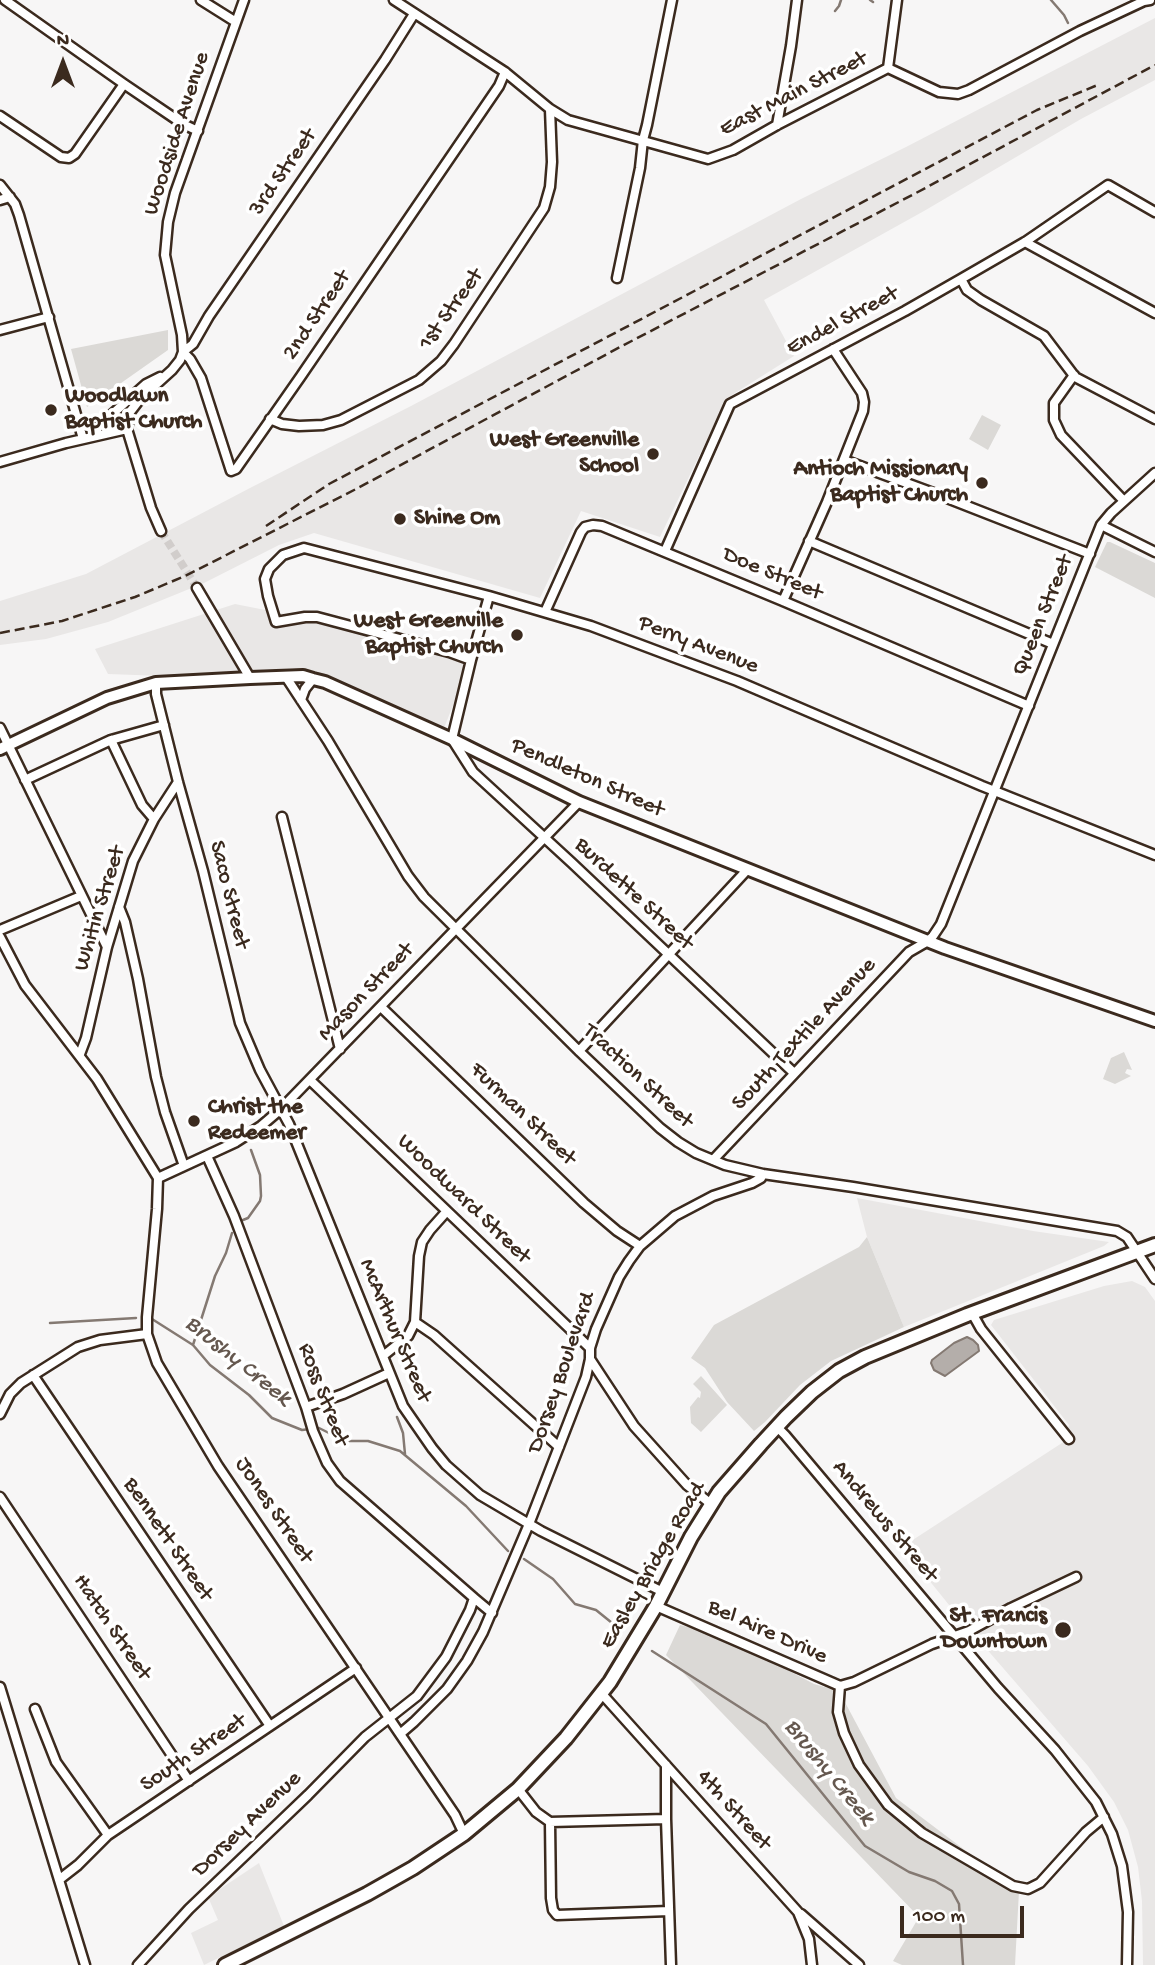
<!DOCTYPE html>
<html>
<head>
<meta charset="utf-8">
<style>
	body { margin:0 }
	#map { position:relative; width:1155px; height:1965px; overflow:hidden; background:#f7f6f6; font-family:"Gochi Hand",sans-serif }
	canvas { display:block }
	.north { position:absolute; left:28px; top:28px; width:70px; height:70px; -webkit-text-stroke:5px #fff; paint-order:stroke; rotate:0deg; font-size:19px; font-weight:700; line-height:28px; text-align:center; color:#3b2a1e }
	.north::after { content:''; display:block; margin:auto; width:24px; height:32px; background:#3b2a1e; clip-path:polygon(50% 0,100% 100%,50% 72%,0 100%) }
	.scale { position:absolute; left:900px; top:1906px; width:124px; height:32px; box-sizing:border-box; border:4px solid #3b2a1e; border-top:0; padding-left:9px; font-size:21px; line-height:24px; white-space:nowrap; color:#3b2a1e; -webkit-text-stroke:5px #fff; paint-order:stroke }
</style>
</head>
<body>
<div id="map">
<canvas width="1155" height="1965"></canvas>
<div class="north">N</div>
<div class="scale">100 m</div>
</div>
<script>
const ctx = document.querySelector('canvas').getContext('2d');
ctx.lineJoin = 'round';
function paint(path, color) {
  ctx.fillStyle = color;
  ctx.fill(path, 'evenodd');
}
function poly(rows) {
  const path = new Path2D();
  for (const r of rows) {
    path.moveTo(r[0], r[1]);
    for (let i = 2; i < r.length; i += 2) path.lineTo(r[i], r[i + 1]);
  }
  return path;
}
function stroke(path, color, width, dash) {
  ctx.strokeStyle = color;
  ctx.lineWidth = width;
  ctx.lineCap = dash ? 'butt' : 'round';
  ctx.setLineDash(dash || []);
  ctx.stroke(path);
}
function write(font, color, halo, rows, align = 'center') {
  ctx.font = font + ' "Gochi Hand",sans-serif';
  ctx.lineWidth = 7;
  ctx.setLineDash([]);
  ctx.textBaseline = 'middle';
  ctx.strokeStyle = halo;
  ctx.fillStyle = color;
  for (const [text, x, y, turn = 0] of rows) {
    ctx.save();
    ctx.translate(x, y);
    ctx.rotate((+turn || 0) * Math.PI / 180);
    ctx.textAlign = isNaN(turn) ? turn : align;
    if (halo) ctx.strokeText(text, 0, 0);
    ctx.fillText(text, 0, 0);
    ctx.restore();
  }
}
paint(poly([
	[1155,18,1155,80,1081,119,924,211,764,300,794,356,727,398,660,537,581,511,540,598,314,533,279,545,204,583,108,622,46,639,0,645,0,601,86,574,250,488,411,406,801,199,906,147],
	[235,604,346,626,469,665,444,728,294,668,163,676,108,674,95,649],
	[857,1198,1033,1231,1109,1242,1104,1246,904,1327,867,1237],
	[1132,1281,1145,1287,1155,1301,1155,1965,1143,1965,1142,1901,1138,1867,1128,1830,1114,1802,1088,1766,958,1616,911,1558,905,1545,1065,1441,1069,1425,991,1325,994,1320,1104,1286],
	[259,1863,284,1926,204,1965,191,1933,218,1920,208,1897]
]), '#e9e7e6');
paint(poly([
	[168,330,168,350,87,407,71,349],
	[982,415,1001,425,988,450,969,439],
	[1107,542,1110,542,1155,563,1155,598,1095,567],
	[1124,1052,1132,1070,1127,1069,1125,1073,1131,1076,1115,1084,1103,1079,1111,1058],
	[867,1237,904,1327,831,1361,800,1385,765,1422,754,1431,727,1402,705,1368,691,1358,714,1325,859,1247],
	[701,1376,727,1405,701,1432,691,1423,690,1407,698,1397,700,1398,701,1392,693,1384],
	[680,1625,723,1636,814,1684,839,1691,896,1798,1019,1891,1015,1965,902,1965,893,1961,919,1917,666,1655]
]), '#dbd9d6');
const water = poly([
	[967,1337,973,1340,978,1345,979,1351,945,1376,934,1370,931,1363,932,1360,954,1343,967,1337]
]);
paint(water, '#b4aeaa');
stroke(water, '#847972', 2);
stroke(poly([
	[870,0,873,2],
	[1051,0,1064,15,1068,23],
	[835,11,839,6,841,0],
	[243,1220,248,1218,260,1201,261,1196,260,1175,251,1150],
	[152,1319,193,1345,210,1365,249,1395,272,1418,302,1430,319,1428,345,1441,368,1441,400,1451,466,1506,508,1551],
	[50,1323,136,1318],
	[193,1345,215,1276,226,1253,232,1233],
	[397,1417,403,1433,405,1454],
	[524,1559,553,1579,575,1604,596,1610,622,1631],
	[652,1651,766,1724,865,1846,909,1872,935,1881,952,1891,959,1904,963,1965]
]), '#847972', 2.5);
stroke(poly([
	[161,531,197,588]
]), '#d1cdcb', 8, [8, 4]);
const minor = poly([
	[5,0,124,84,183,124,198,131],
	[201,0,236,22],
	[394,0,505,72,550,109,568,120,708,159,733,150,777,125,888,68,939,92,958,94,969,90,1080,31,1144,1,1150,0],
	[414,14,385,60,209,316,193,344,183,352,190,359,201,378,231,471,236,469,301,376,499,86,505,72],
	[888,68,897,0],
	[0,116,61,157,69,158,75,154,124,84],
	[777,125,791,46,797,0],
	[0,185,15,204,19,215,83,439],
	[0,200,10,197],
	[1025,242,1155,313],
	[617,278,640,168,643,140,647,125,672,0],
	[961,279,967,290,981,300,1044,336,1075,377,1155,419],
	[0,330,49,317],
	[1074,375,1054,403,1054,420,1061,435,1124,501],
	[270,419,282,424,299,426,323,425,341,420,419,380,441,361,454,344,544,208,550,187,552,162,550,109],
	[91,437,100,425,146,384,160,377],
	[844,460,939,495,1090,554],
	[0,462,66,443,127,429],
	[1101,525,1155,552],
	[161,531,151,508,127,429,130,412,140,399,172,370,180,360,183,352,182,335,165,255,168,222,175,193,244,0],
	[809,541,1053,644],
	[665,551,730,404,905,311,961,279,1025,242,1108,185,1155,212],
	[197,588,250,678],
	[489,596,471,660,452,739,473,772,572,863,794,1073],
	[783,601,827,502,863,411,864,402,862,393,833,349],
	[545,612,581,532,585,527,593,525,602,526,783,601,1029,706],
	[471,660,449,652,317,617,305,617,276,622,268,596,265,579,269,569,283,555,304,548,489,596,591,626,737,681,982,786,1155,855],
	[286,677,328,741,408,876,424,897,579,1051,660,1128,678,1142,696,1153,725,1165,763,1174,853,1187,1117,1231,1127,1237,1155,1279],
	[156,683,156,694,178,782,203,871,240,1023,260,1070,289,1124,403,1406,432,1448,446,1465,480,1495,541,1531,663,1592],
	[301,700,305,689,313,679],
	[0,728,107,947],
	[111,740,142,805,154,819],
	[25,780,111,740,164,725],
	[282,817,340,1049],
	[119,907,125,922,138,979,156,1077,165,1112,184,1166],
	[0,930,81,896],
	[0,937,25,985,97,1079,158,1178],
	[381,1007,584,1203,617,1231,640,1246],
	[579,1051,747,870],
	[80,1054,86,1038,107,947,133,861,154,819,178,782],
	[310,1080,590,1348],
	[207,1156,234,1216,306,1407,313,1431,327,1463,340,1481,474,1598],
	[713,1160,909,952,928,941,933,936,941,924,1101,525,1111,513,1155,473],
	[158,1178,157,1209,147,1317,147,1334,157,1363,218,1466,455,1815,464,1834],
	[158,1178,236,1142,261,1126,281,1109,579,802],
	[972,1313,981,1329,1069,1439],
	[415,1322,434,1335,559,1447],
	[383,1356,408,1336,415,1322,419,1256,422,1242,430,1230,447,1211],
	[590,1359,634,1426,687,1485,711,1504],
	[33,1375,270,1726],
	[306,1407,343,1394,389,1373],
	[0,1414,10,1394,21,1383,78,1347,100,1340,147,1334],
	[777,1427,785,1435,998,1688,1055,1750,1096,1802,1112,1834,1122,1866,1128,1912,1127,1965],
	[0,1497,189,1781],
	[656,1606,840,1686],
	[840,1686,838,1712,844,1733,859,1765,888,1805,922,1833,1013,1886,1028,1889,1040,1883,1086,1832,1104,1817],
	[840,1686,854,1682,932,1644,969,1631,1011,1608,1076,1577],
	[0,1687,85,1965],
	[602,1694,798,1912,809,1939,812,1965],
	[35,1709,56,1762,108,1835],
	[400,1734,414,1722,447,1689,467,1661,483,1632,529,1524,586,1377,590,1359,590,1348,596,1329,619,1277,629,1261,640,1246,675,1216,713,1196,752,1183,761,1178,763,1174],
	[666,1765,666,1819,671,1965],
	[518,1789,536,1812,550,1822,666,1819],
	[550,1822,551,1898,553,1910,557,1915,669,1911],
	[60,1879,78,1865,108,1835,356,1668],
	[801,1914,859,1965],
	[138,1965,189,1909,308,1795,365,1737,417,1696,446,1657,470,1610,474,1598,492,1613]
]);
const major = poly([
	[0,749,107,698,156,683,250,678,303,676,313,679,325,682,452,739,579,802,945,948,1155,1021]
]);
const highway = poly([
	[225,1965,367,1894,413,1868,464,1834,518,1789,566,1738,610,1682,656,1606,691,1537,719,1492,761,1444,786,1417,812,1392,839,1371,865,1357,967,1315,1155,1245]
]);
stroke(minor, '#3b2a1e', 13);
stroke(major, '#3b2a1e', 16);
stroke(highway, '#3b2a1e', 18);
stroke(minor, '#fff', 8);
stroke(major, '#fff', 10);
stroke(highway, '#fff', 12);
stroke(poly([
	[266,526,329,484,1037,110,1100,84],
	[0,633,62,621,135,597,185,576,358,488,622,346,916,193,1155,65]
]), '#3b2a1e', 2.5, [10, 5]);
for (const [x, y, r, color] of [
	[51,410,7,"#3b2a1e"],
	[653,454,7,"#3b2a1e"],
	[982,483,7,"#3b2a1e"],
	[400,519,7,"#3b2a1e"],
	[517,635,7,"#3b2a1e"],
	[194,1121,7,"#3b2a1e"],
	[1063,1630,9,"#3b2a1e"]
]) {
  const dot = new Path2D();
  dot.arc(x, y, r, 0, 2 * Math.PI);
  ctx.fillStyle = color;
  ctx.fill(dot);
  stroke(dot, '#fff', 2.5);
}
write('23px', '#3b2a1e', '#fff', [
	["East Main Street",794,95,-27],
	["Woodside Avenue",178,134,-72],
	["3rd Street",284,173,-55],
	["1st Street",452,310,-54],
	["2nd Street",318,316,-56],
	["Endel Street",843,322,-28],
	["Doe Street",772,575,23],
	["Queen Street",1044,616,-68],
	["Perry Avenue",698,646,21],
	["Pendleton Street",587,779,24],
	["Saco Street",228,895,76],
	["Burdette Street",633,895,43],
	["Whitin Street",101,909,-73],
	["Mason Street",367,993,-46],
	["South Textile Avenue",805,1035,-47],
	["Traction Street",637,1077,43],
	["Furman Street",522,1115,44],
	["Woodward Street",463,1200,44],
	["McArthur Street",394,1331,67],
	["Dorsey Boulevard",563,1373,-71],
	["Ross Street",322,1395,69],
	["Jones Street",273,1511,56],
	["Andrews Street",884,1522,50],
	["Bennett Street",167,1540,56],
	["Easley Bridge Road",654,1566,-60],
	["Hatch Street",111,1628,56],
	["Bel Aire Drive",767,1633,24],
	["South Street",194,1754,-34],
	["4th Street",733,1811,48],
	["Dorsey Avenue",248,1825,-44]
]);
write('bold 23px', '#3b2a1e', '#fff', [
	["Woodlawn",65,397,"left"],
	["Baptist Church",65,423,"left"],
	["West Greenville",639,441],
	["School",639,467],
	["Antioch Missionary",968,470],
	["Baptist Church",968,496],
	["Shine Om",414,519,"left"],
	["West Greenville",503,622],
	["Baptist Church",503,648],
	["Christ the",208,1108,"left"],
	["Redeemer",208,1134,"left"],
	["St. Francis",1047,1617],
	["Downtown",1047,1643]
], 'right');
write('italic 24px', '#65584f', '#fff', [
	["Brushy Creek",237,1362,39],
	["Brushy Creek",828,1773,51]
]);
</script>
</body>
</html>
